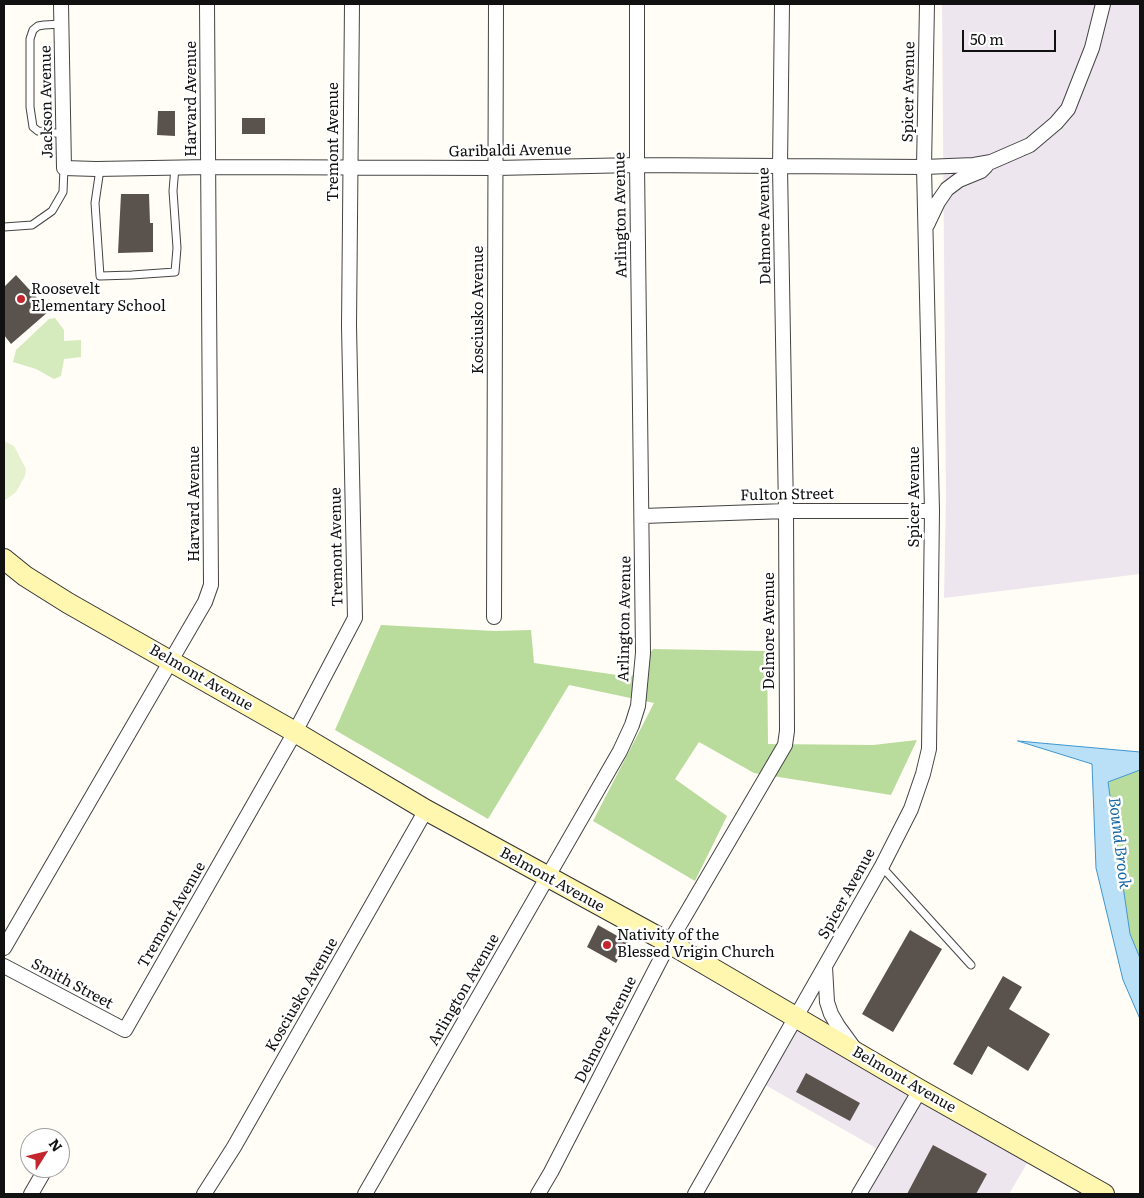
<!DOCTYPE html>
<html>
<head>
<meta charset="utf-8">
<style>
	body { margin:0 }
	#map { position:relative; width:1144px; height:1198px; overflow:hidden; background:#fffdf5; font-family:Literata,serif }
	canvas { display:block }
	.frame { position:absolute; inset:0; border:5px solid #111; pointer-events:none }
	.north { position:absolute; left:20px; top:1128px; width:50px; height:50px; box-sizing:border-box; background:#fff; border:1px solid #a0a0a0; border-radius:50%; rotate:54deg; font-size:14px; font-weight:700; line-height:20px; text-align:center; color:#111 }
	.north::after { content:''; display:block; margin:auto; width:18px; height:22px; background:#c4262e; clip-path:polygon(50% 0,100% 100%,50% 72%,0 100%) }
	.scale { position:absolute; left:962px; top:30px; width:94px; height:22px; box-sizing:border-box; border:2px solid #111; border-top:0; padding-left:6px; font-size:15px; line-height:18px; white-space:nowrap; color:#111; -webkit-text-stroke:4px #fff; paint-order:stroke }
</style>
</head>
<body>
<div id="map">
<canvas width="1144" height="1198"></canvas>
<div class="frame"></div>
<div class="north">N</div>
<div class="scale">50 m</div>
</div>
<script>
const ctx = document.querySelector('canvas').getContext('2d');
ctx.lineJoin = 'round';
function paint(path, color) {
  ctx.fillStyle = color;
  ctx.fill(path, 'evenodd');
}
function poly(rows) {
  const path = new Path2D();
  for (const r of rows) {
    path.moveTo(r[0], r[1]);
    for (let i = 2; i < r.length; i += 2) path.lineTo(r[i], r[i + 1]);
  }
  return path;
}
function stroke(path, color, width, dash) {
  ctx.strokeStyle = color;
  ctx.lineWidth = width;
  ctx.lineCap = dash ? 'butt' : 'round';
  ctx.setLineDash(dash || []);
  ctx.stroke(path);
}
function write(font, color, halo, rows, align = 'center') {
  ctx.font = font + ' Literata,serif';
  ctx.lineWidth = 5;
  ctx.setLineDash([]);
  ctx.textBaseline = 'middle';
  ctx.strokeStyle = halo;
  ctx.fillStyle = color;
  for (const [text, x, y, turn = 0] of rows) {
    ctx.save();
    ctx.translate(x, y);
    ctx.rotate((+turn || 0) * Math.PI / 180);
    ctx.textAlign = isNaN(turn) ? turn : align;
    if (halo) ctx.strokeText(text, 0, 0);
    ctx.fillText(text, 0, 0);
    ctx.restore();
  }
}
paint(poly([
	[942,4,1140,4,1140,574,944,598,946,497],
	[794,1024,1029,1160,1009,1194,860,1194,883,1152,760,1082]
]), '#eee6ef');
paint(poly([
	[55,318,64,330,64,341,81,340,81,357,64,359,61,376,54,379,36,369,13,362,16,350,49,319]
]), '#d5ebbd');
paint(poly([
	[381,625,494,631,531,630,534,663,631,677,653,649,767,651,768,744,873,745,917,740,891,795,754,773,699,742,675,779,727,816,695,881,593,821,654,703,569,685,488,819,335,730],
	[1140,770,1140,958,1130,934,1108,782]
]), '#b9dc9c');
paint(poly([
	[4,441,14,446,26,469,25,476,16,492,4,501]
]), '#e6f2cf');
const water = poly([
	[1018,741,1140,752,1140,770,1108,782,1130,934,1140,958,1140,1019,1123,980,1096,868,1092,764,1018,741]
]);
paint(water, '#b9e0f7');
stroke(water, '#3f96cf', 1);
paint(poly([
	[158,111,175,111,175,136,157,135],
	[242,118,265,118,265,134,242,134],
	[121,194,149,194,150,223,153,223,153,252,118,253],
	[16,275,49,311,11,344,4,335,4,287],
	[598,925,628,942,616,963,587,947],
	[910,930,942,949,893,1032,862,1014],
	[1003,976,1022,987,1009,1009,1050,1034,1028,1071,988,1046,972,1075,953,1064],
	[806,1073,860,1103,850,1121,796,1092],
	[933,1145,987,1174,976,1194,907,1194]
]), '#5a524d');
const lane = poly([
	[61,24,44,25,38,26,33,30,30,39,30,107,33,127,38,131,64,134],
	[100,169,95,203,100,276,132,275,175,272,177,248,173,191,175,167],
	[4,227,32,225,52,211,63,192,64,168],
	[882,867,971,965]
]);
const street = poly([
	[61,4,64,168,96,169,209,167,496,168,637,165,924,167,974,165,991,162,1030,145,1056,123,1068,109,1092,48,1103,4],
	[927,225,938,202,947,189,959,180,981,171,986,166],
	[643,516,786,511,932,511],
	[494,617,496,4],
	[4,948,205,602,211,585,207,4],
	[4,966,125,1030,295,732,355,618,349,326,352,4],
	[825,967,827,1002,831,1014,838,1026,854,1048],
	[31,1194,46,1168],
	[204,1194,234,1147,426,810],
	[365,1194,620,751,632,725,638,706,643,653,637,165,637,4],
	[538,1194,551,1172,669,943,785,745,787,731,786,511,780,167,782,4],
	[695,1194,882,866,911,809,923,774,929,749,932,511,924,167,927,4],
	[859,1194,920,1090]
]);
const secondary = poly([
	[4,559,25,576,68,603,295,732,426,810,669,943,920,1090,1104,1194]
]);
stroke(lane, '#444', 9);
stroke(street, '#444', 16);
stroke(secondary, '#333', 22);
stroke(lane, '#fff', 7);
stroke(street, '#fff', 14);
stroke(secondary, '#fff6b0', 20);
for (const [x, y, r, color] of [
	[21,299,5,"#c4262e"],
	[607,945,5,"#c4262e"]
]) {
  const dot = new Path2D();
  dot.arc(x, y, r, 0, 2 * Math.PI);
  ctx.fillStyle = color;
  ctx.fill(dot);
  stroke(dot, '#fff', 2);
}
write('15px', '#111', '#fff', [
	["Spicer Avenue",909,92,-89],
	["Harvard Avenue",192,99,-90],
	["Jackson Avenue",47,102,-91],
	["Tremont Avenue",334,142,-90],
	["Garibaldi Avenue",510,151,-1],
	["Arlington Avenue",621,215,-91],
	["Delmore Avenue",765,226,-91],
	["Kosciusko Avenue",479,310,-90],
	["Fulton Street",787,495,-1],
	["Spicer Avenue",915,497,-90],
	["Harvard Avenue",195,504,-90],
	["Tremont Avenue",337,547,-91],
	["Arlington Avenue",625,619,-89],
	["Delmore Avenue",770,631,-90],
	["Belmont Avenue",201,678,30],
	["Belmont Avenue",552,880,29],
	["Spicer Avenue",847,894,-61],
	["Tremont Avenue",172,915,-60],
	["Smith Street",72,984,28],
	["Arlington Avenue",464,990,-60],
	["Kosciusko Avenue",302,995,-60],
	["Delmore Avenue",606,1030,-63],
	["Belmont Avenue",904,1080,30]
]);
write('15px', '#111', '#fff', [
	["Roosevelt",31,290],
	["Elementary School",31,307],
	["Nativity of the",617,936],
	["Blessed Vrigin Church",617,953]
], 'left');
write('italic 16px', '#1768a6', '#fff', [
	["Bound Brook",1119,843,83]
]);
</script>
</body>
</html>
